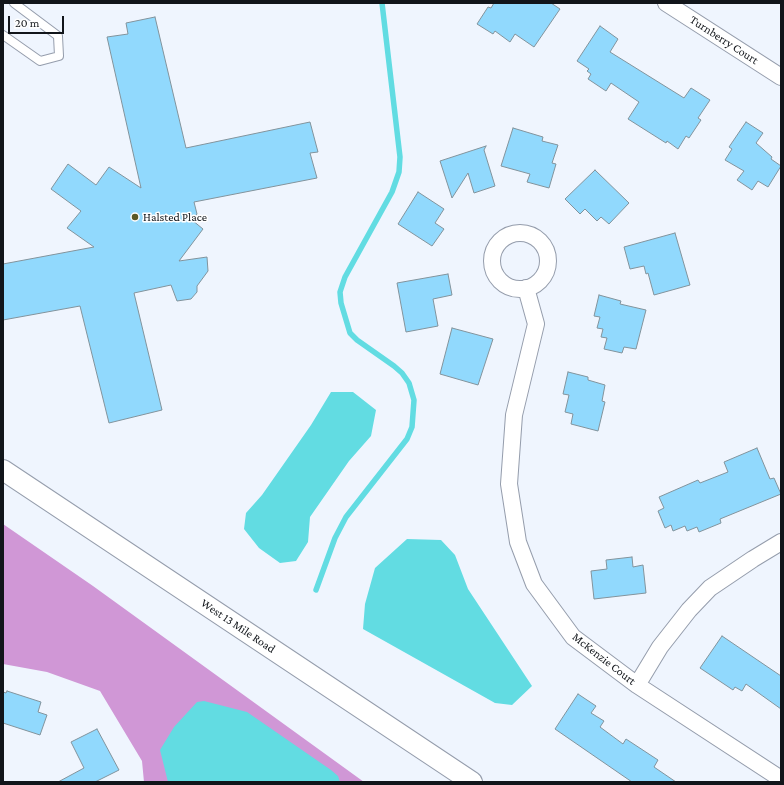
<!DOCTYPE html>
<html>
<head>
<meta charset="utf-8">
<style>
	body { margin:0 }
	#map { position:relative; width:784px; height:785px; overflow:hidden; background:#eff5fe; font-family:"Crimson Pro",serif }
	canvas { display:block }
	.frame { position:absolute; inset:0; border:4px solid #11151a; pointer-events:none }
	.scale { position:absolute; left:8px; top:16px; width:56px; height:18px; box-sizing:border-box; border:2px solid #11151a; border-top:0; padding-left:5px; font-size:12px; line-height:14px; white-space:nowrap; color:#11151a; -webkit-text-stroke:3px #fff; paint-order:stroke }
</style>
</head>
<body>
<div id="map">
<canvas width="784" height="785"></canvas>
<div class="frame"></div>
<div class="scale">20 m</div>
</div>
<script>
const ctx = document.querySelector('canvas').getContext('2d');
ctx.lineJoin = 'round';
function paint(path, color) {
  ctx.fillStyle = color;
  ctx.fill(path, 'evenodd');
}
function poly(rows) {
  const path = new Path2D();
  for (const r of rows) {
    if (r.length === 3) {
      path.moveTo(r[0] + r[2], r[1]);
      path.arc(r[0], r[1], r[2], 0, 2 * Math.PI);
      continue;
    }
    path.moveTo(r[0], r[1]);
    for (let i = 2; i < r.length; i += 2) path.lineTo(r[i], r[i + 1]);
  }
  return path;
}
function stroke(path, color, width, dash) {
  ctx.strokeStyle = color;
  ctx.lineWidth = width;
  ctx.lineCap = dash ? 'butt' : 'round';
  ctx.setLineDash(dash || []);
  ctx.stroke(path);
}
function write(font, color, halo, rows, align = 'center') {
  ctx.font = font + ' "Crimson Pro",serif';
  ctx.lineWidth = 3;
  ctx.setLineDash([]);
  ctx.textBaseline = 'middle';
  ctx.strokeStyle = halo;
  ctx.fillStyle = color;
  for (const [text, x, y, turn = 0] of rows) {
    ctx.save();
    ctx.translate(x, y);
    ctx.rotate((+turn || 0) * Math.PI / 180);
    ctx.textAlign = isNaN(turn) ? turn : align;
    if (halo) ctx.strokeText(text, 0, 0);
    ctx.fillText(text, 0, 0);
    ctx.restore();
  }
}
paint(poly([
	[3,524,93,586,364,782,144,782,142,761,100,691,47,672,3,664]
]), '#d097d6');
paint(poly([
	[331,392,353,392,376,410,371,436,349,461,310,517,308,542,296,561,280,563,259,548,244,529,246,513,262,495,311,425],
	[407,539,441,540,455,555,468,589,532,686,512,705,495,703,363,629,365,604,375,568],
	[204,701,247,712,331,770,338,776,340,782,168,782,160,750,174,727,197,702]
]), '#62dce2');
stroke(poly([
	[316,590,335,538,346,517,407,439,412,427,414,400,409,383,402,373,394,366,357,340,350,333,341,303,340,292,345,277,392,192,399,172,400,157,382,3]
]), '#62dce2', 5.5);
const building = poly([
	[494,3,551,3,560,9,534,47,515,34,510,42,495,31,493,34,477,24,488,7,491,8,494,3],
	[155,17,186,148,310,122,318,152,310,153,317,178,194,202,197,214,192,220,203,229,179,261,207,257,208,271,197,286,197,292,191,299,177,301,171,285,134,293,162,410,109,423,80,306,3,320,3,264,94,247,67,228,81,211,51,189,68,164,96,185,109,167,141,188,107,37,128,34,126,23,155,17],
	[600,26,618,39,610,52,684,98,691,88,710,100,698,118,701,120,689,138,686,136,678,149,667,141,666,143,628,119,639,102,611,83,606,91,588,79,591,74,587,71,589,69,577,61,600,26],
	[746,122,763,133,756,143,772,157,771,159,781,166,768,187,758,181,752,190,737,180,744,171,725,160,732,149,729,147,746,122],
	[513,128,543,137,542,141,558,145,552,163,556,164,549,188,527,182,530,174,501,166,513,128],
	[486,146,484,150,495,186,474,193,468,173,452,198,440,161,486,146],
	[595,170,629,203,609,224,601,217,597,221,585,209,580,214,565,199,595,170],
	[418,192,444,209,435,223,444,229,432,246,398,224,418,192],
	[675,233,690,285,654,295,648,273,646,274,644,266,630,269,624,247,675,233],
	[448,274,452,295,433,299,438,326,406,332,397,283,448,274],
	[599,295,621,301,620,304,646,310,636,349,624,347,622,353,604,349,607,338,601,337,603,329,597,328,600,317,594,316,599,295],
	[452,328,493,339,478,385,440,374,452,328],
	[568,372,588,377,588,380,605,385,602,401,605,402,598,431,571,424,573,414,565,412,569,395,563,394,568,372],
	[757,448,770,479,774,478,781,494,720,519,721,523,699,532,697,527,687,531,685,526,673,531,671,525,665,528,658,511,664,508,659,497,698,480,700,483,728,472,724,462,757,448],
	[632,557,633,567,643,565,646,593,594,599,591,571,607,569,606,560,632,557],
	[722,636,781,676,781,709,746,684,742,691,735,687,733,690,700,668,722,636],
	[7,691,41,702,38,712,47,715,40,735,3,723,3,692,6,693,7,691],
	[578,694,596,706,591,713,604,721,600,727,623,744,626,739,658,760,654,767,676,782,632,782,555,729,578,694],
	[97,729,119,770,95,782,58,782,84,768,71,742,97,729]
]);
paint(building, '#91d9fd');
stroke(building, '#82939c', 1);
const service = poly([
	[3,35,40,61,59,56,58,36,14,3]
]);
const minor = poly([
	[666,3,781,77],
	[520,261,28],
	[526,288,536,324,514,415,509,484,518,542,534,584,573,637,637,685,781,779],
	[637,685,660,647,689,610,710,588,753,559,781,542]
]);
const tertiary = poly([
	[3,470,472,782]
]);
stroke(service, '#959dac', 10);
stroke(minor, '#959dac', 18);
stroke(tertiary, '#959dac', 22);
stroke(service, '#fff', 8);
stroke(minor, '#fff', 16);
stroke(tertiary, '#fff', 20);
for (const [x, y, r, color] of [
	[135,217,4,"#5b5926"]
]) {
  const dot = new Path2D();
  dot.arc(x, y, r, 0, 2 * Math.PI);
  ctx.fillStyle = color;
  ctx.fill(dot);
  stroke(dot, '#fff', 1.5);
}
write('12px', '#11151a', '#fff', [
	["Turnberry Court",724,40,33],
	["West 13 Mile Road",238,626,34],
	["McKenzie Court",604,659,38]
]);
write('12px', '#11151a', '#fff', [
	["Halsted Place",143,217]
], 'left');
</script>
</body>
</html>
